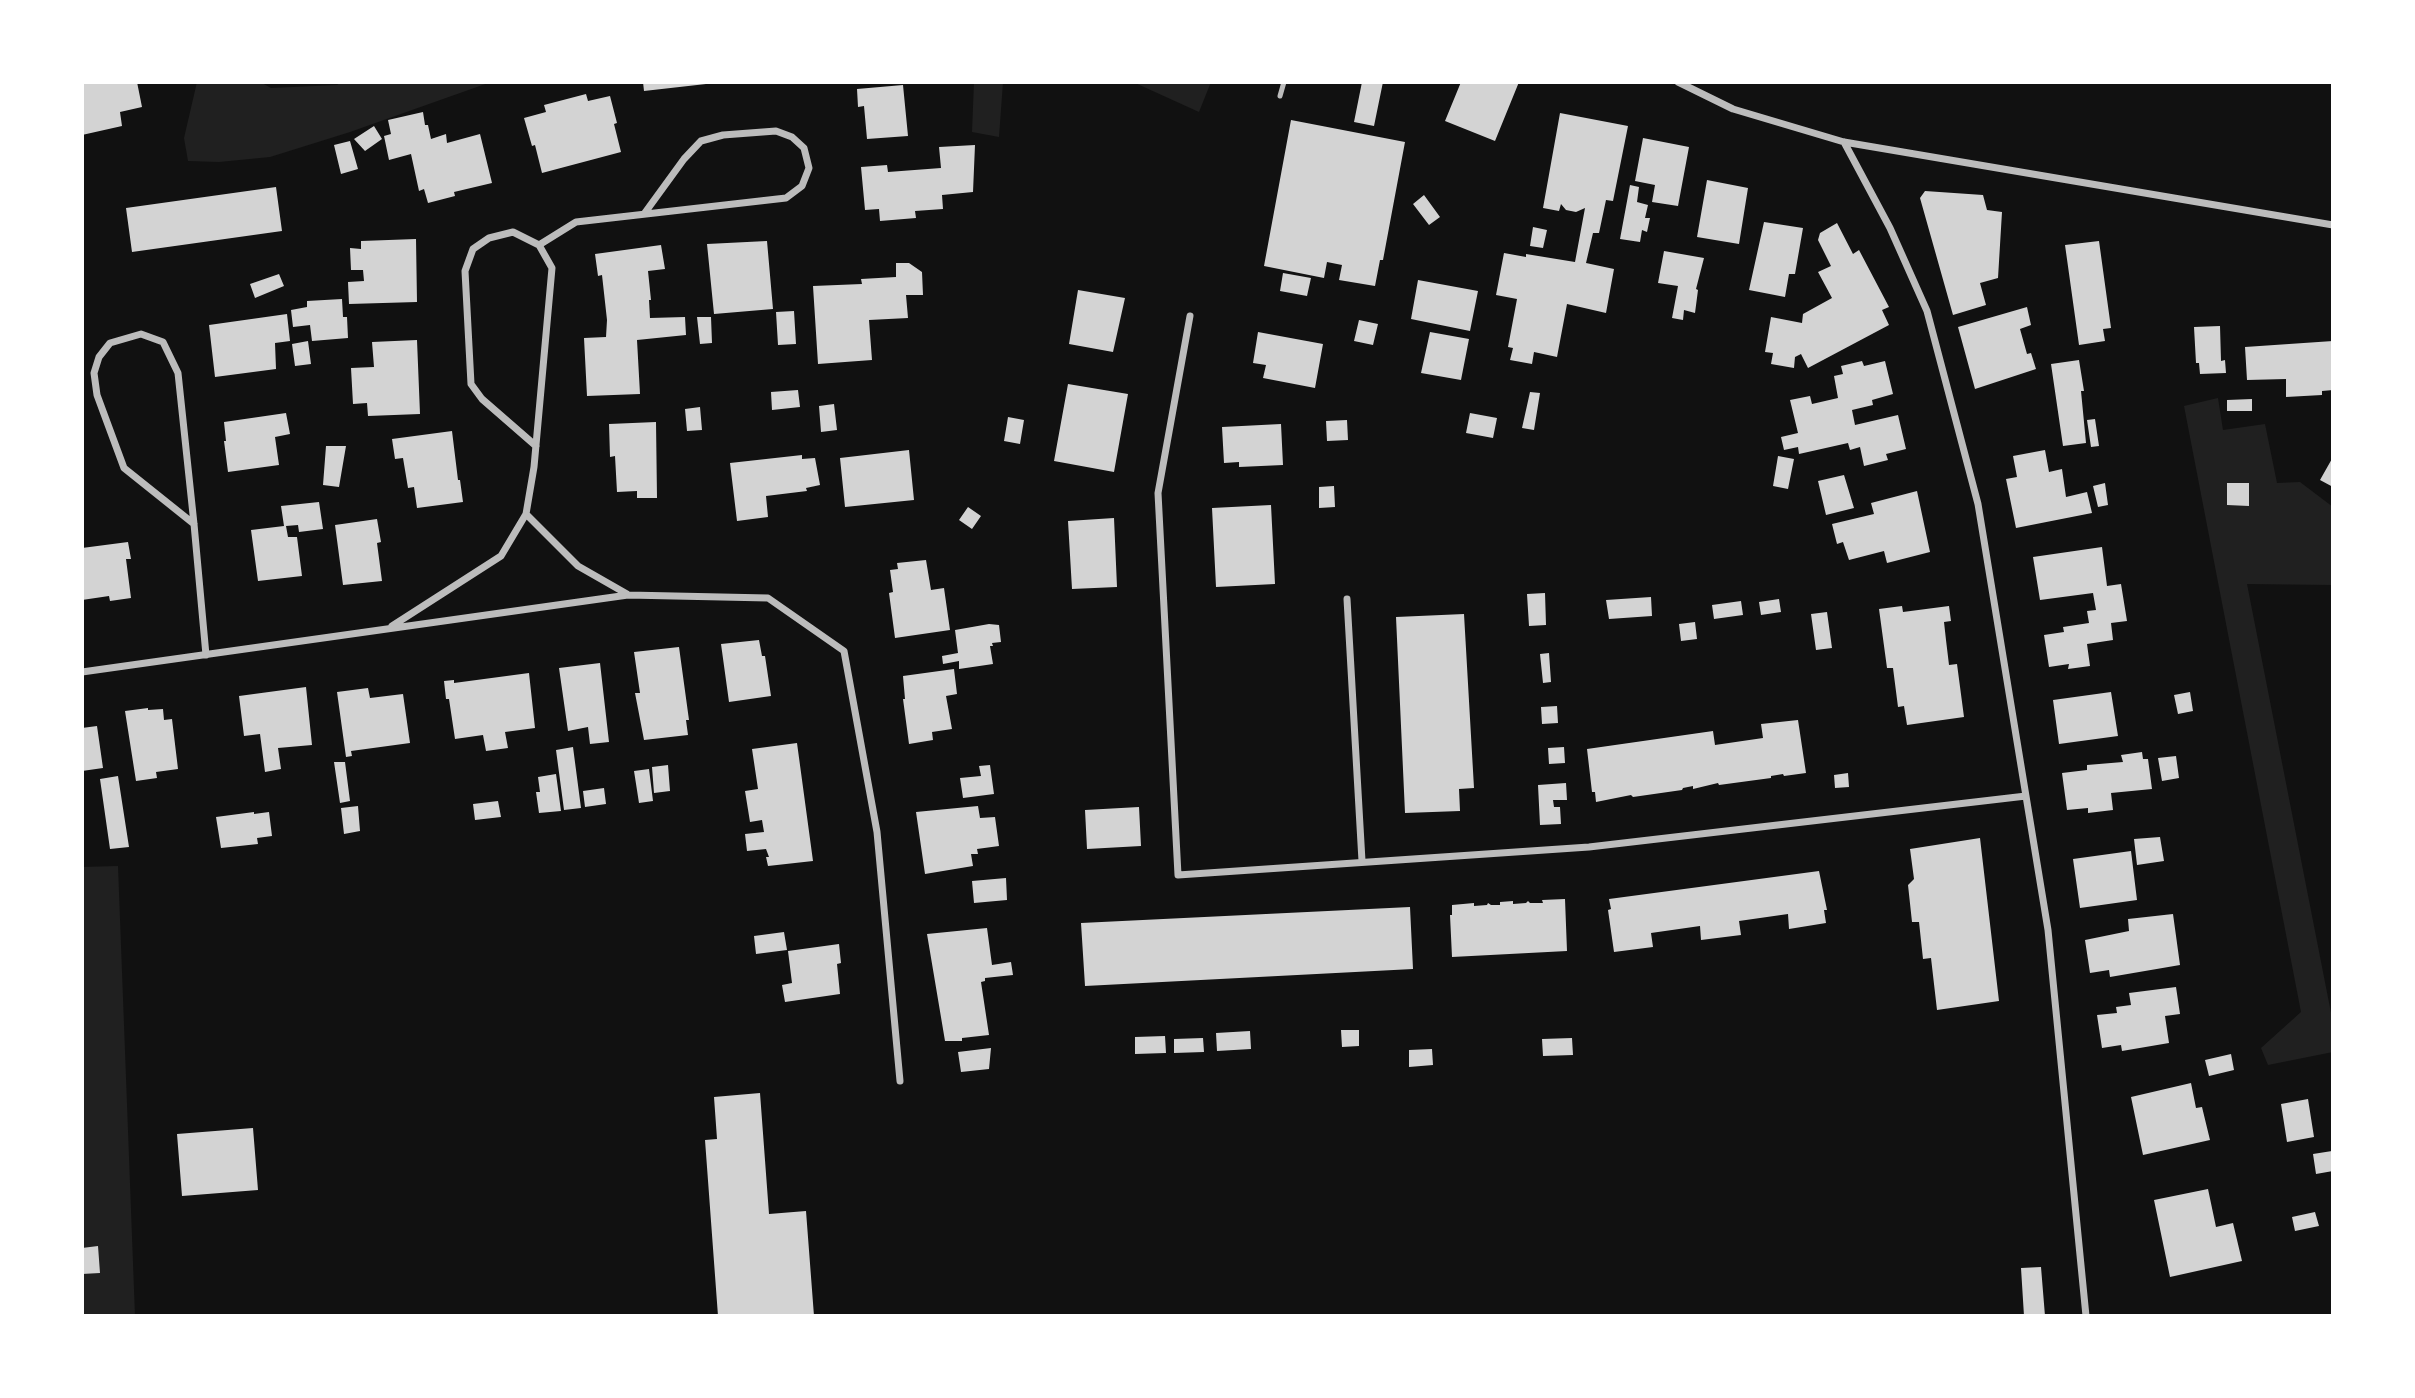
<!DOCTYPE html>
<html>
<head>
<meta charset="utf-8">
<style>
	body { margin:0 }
	#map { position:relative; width:2415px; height:1398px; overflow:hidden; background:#111; font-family:"Crimson Pro",serif }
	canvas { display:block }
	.frame { position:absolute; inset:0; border:84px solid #fff; pointer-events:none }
</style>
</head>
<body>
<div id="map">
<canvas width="2415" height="1398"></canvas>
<div class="frame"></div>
</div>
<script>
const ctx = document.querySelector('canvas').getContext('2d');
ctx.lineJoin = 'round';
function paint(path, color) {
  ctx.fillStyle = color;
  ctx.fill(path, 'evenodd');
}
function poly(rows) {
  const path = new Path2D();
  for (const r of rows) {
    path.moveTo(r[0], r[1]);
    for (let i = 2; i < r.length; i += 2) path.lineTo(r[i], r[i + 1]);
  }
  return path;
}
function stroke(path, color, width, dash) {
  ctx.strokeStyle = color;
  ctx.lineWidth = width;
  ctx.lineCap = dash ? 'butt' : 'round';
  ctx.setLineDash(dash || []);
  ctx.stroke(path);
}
paint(poly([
	[197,82,260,82,271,88,337,85,342,82,491,82,350,132,270,157,219,162,188,161,184,138],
	[974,82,1003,82,999,137,972,132],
	[1133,82,1211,82,1199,112],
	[2218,398,2223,430,2265,424,2277,483,2300,482,2333,507,2333,585,2247,584,2333,1023,2333,1052,2268,1065,2261,1048,2301,1012,2184,406],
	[118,866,135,1316,82,1316,82,867]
]), '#202020');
paint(poly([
	[82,82,137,82,142,107,120,112,122,126,82,135],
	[643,82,706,82,706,84,644,91],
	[1362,82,1383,82,1374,126,1354,122],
	[1461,82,1519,82,1495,141,1445,121],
	[903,85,908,136,867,139,864,106,858,107,857,89],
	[586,94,588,101,610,96,617,123,614,124,621,152,542,173,535,145,532,146,524,118,546,112,544,105],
	[423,112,425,125,428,125,431,139,446,134,447,143,480,134,492,183,454,192,455,196,428,203,424,189,419,191,411,154,389,160,384,136,391,134,388,120],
	[1560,113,1628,126,1613,201,1606,200,1599,233,1593,233,1586,263,1614,269,1606,313,1567,304,1557,357,1534,352,1532,364,1510,360,1513,348,1508,347,1517,299,1496,295,1504,253,1526,257,1526,254,1575,262,1585,208,1576,212,1566,210,1561,204,1559,211,1543,208],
	[1291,120,1405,142,1383,260,1380,260,1375,286,1339,280,1342,265,1327,262,1324,278,1264,266],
	[374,126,382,139,365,151,354,139],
	[1643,138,1689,147,1678,206,1652,202,1655,185,1635,181],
	[350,141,358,169,341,174,334,145],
	[975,145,973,192,942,195,943,209,915,211,916,218,880,221,879,209,865,210,861,167,887,165,888,172,941,168,939,147],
	[1707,180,1748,188,1739,244,1697,237],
	[1630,185,1639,187,1637,202,1648,205,1645,218,1650,218,1647,232,1642,230,1640,242,1620,239],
	[276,187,282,231,132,252,126,208],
	[1925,191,1983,195,1987,210,2002,212,1998,278,1980,283,1986,305,1953,315,1920,198],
	[1424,195,1440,217,1429,225,1413,204],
	[1764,222,1803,228,1795,274,1789,274,1785,297,1749,290],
	[1837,223,1853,254,1859,250,1889,307,1882,310,1889,325,1808,368,1801,354,1795,357,1794,368,1771,364,1773,353,1765,352,1771,317,1802,323,1803,314,1832,298,1818,272,1831,266,1818,240,1820,233],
	[1533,227,1547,230,1543,248,1530,246],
	[416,239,417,302,349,304,348,282,364,281,363,270,351,270,350,248,361,249,361,241],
	[767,241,773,309,714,314,707,244],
	[2099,241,2111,328,2103,329,2105,341,2079,345,2065,245],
	[661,245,665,269,648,271,651,300,649,300,650,318,685,317,686,335,637,340,640,394,587,396,584,338,606,337,607,320,602,275,598,276,595,254],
	[1664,251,1704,258,1696,289,1698,290,1695,313,1684,310,1683,320,1672,318,1678,286,1658,283],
	[896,263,909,263,922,272,923,295,906,295,908,318,869,320,872,360,818,364,813,286,862,284,861,279,896,277],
	[1283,273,1311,278,1307,296,1280,291],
	[279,274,284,286,255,298,250,284],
	[1418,280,1478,291,1470,331,1411,319],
	[1078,290,1125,298,1113,352,1069,344],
	[342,299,343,317,347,317,348,338,312,341,310,325,293,327,291,310,307,307,307,301],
	[2027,307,2031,325,2020,329,2027,354,2031,353,2036,369,1975,389,1958,327],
	[794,311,796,344,778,345,776,312],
	[287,314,290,341,275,343,276,369,215,377,209,325],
	[697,317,711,317,712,343,700,344],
	[1359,320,1378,324,1373,345,1354,341],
	[2220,326,2221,361,2225,360,2226,373,2200,374,2199,363,2196,363,2194,327],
	[1258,332,1323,344,1315,388,1263,378,1266,365,1253,363],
	[1430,332,1469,339,1461,380,1421,373],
	[417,340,420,414,368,416,367,403,353,404,351,368,374,367,372,342],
	[308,341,311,364,295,366,292,344],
	[2333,341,2333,390,2322,391,2322,395,2286,397,2286,379,2247,380,2245,347],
	[2079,360,2084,391,2081,391,2086,443,2063,446,2051,364],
	[1862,361,1864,366,1885,361,1893,394,1872,400,1873,405,1852,410,1855,425,1898,415,1906,449,1886,454,1888,460,1864,466,1860,447,1850,450,1848,443,1799,454,1798,447,1784,450,1781,437,1798,433,1790,400,1810,396,1812,404,1838,398,1834,376,1843,374,1841,366],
	[1068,384,1128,394,1114,472,1054,461],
	[798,390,800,407,772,410,771,392],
	[1530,392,1540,393,1534,430,1522,428],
	[2252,399,2252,411,2227,411,2227,400],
	[834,404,837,430,821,432,819,406],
	[700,407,702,430,687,431,685,409],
	[286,413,290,434,275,437,279,465,228,472,224,441,226,441,224,422],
	[1470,413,1497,418,1493,438,1466,433],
	[1008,417,1024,420,1020,444,1004,441],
	[2095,419,2099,446,2091,447,2087,420],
	[1347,420,1348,440,1327,441,1326,421],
	[656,422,657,498,637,498,637,491,617,492,615,456,610,457,609,424],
	[1281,424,1283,465,1239,467,1239,462,1224,463,1222,427],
	[452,431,458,480,460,480,463,502,417,508,414,487,408,488,403,458,395,459,392,439],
	[326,446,346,446,339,487,323,485],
	[909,450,914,500,845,507,840,458],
	[2045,450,2049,472,2062,469,2066,497,2087,492,2092,513,2016,528,2006,479,2017,477,2013,456],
	[802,455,802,459,815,458,820,485,806,488,807,491,766,496,768,517,737,521,730,463],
	[1778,456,1794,459,1788,489,1773,486],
	[2333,457,2333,487,2320,480],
	[1844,475,1854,508,1826,515,1818,481],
	[2105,483,2108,505,2098,507,2093,486],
	[2227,483,2249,483,2249,506,2227,505],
	[1334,486,1335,507,1319,508,1319,487],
	[1917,491,1930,552,1887,563,1884,551,1849,560,1843,542,1837,544,1832,524,1874,514,1871,503],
	[319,502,323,529,299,532,298,525,286,526,288,537,297,537,302,576,258,581,251,530,284,526,281,506],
	[1271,505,1275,584,1216,587,1212,508],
	[968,507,981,516,972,529,959,520],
	[1114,518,1117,587,1072,589,1068,521],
	[377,519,381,542,377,543,382,581,343,585,335,525],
	[128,542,131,559,126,559,131,598,110,601,109,596,82,600,82,548],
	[2102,547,2107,586,2121,584,2127,621,2111,623,2113,640,2087,644,2090,666,2068,669,2069,664,2049,667,2044,635,2064,632,2063,627,2089,623,2087,611,2096,610,2093,593,2040,600,2033,557],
	[926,560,931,590,944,588,950,630,895,638,889,593,893,592,890,570,898,569,897,563],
	[1545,593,1546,625,1529,626,1527,594],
	[1651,597,1652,616,1609,619,1606,600],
	[1779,599,1781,612,1761,615,1759,602],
	[1741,601,1743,615,1714,619,1712,605],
	[1902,606,1903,612,1949,606,1951,621,1944,622,1946,640,1949,665,1957,664,1964,717,1907,725,1904,706,1898,707,1893,668,1887,668,1879,609],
	[1827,612,1832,648,1816,650,1811,614],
	[1464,614,1474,788,1459,789,1460,811,1405,813,1396,617],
	[1695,622,1697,639,1681,641,1679,624],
	[989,624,999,625,1001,642,992,643,993,646,990,646,993,664,959,669,959,661,943,664,942,656,958,653,955,630],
	[759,640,762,656,765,656,771,696,729,702,721,644],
	[679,647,689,720,686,720,688,735,644,740,635,693,640,693,634,652],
	[1549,653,1551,682,1543,683,1540,654],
	[600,663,609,742,590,744,588,727,568,731,559,668],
	[954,669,957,694,946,696,952,729,932,732,933,740,909,744,903,699,905,699,903,676],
	[529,673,535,728,505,732,508,748,486,751,483,735,455,739,449,699,446,699,444,681,454,680,454,683],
	[306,687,312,745,278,748,281,769,265,772,260,734,244,736,239,696],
	[368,688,370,698,403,694,410,743,351,751,352,756,346,757,337,692],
	[2111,692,2118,736,2059,744,2053,700],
	[2190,692,2193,711,2178,714,2174,695],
	[1557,706,1558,723,1542,724,1541,707],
	[148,708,148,710,163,709,164,720,172,719,178,769,156,772,157,778,136,781,125,711],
	[1798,720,1806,773,1784,776,1783,774,1771,776,1771,778,1719,785,1718,783,1693,789,1693,786,1683,788,1682,790,1633,797,1631,795,1596,802,1595,792,1592,792,1587,749,1713,731,1715,745,1763,738,1761,724],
	[97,726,103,768,82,771,82,728],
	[797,743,813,861,768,866,766,857,769,857,766,849,747,851,745,834,764,832,762,820,750,822,745,791,758,789,752,749],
	[573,747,581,808,564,810,556,750],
	[1564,747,1565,763,1549,764,1548,748],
	[2142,752,2143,759,2148,759,2152,789,2111,793,2113,810,2088,813,2088,808,2067,810,2062,773,2087,770,2087,765,2123,762,2121,755],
	[2176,756,2179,778,2162,781,2158,758],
	[334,762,345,762,350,801,340,803],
	[668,765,670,791,654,793,652,767],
	[990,765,994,794,963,798,960,778,981,776,979,766],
	[649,769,653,801,639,803,634,771],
	[1848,773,1849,787,1835,788,1834,775],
	[556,774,561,811,539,813,536,792,540,792,538,777],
	[118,776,129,847,110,849,100,779],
	[1566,783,1567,800,1553,800,1554,807,1560,807,1561,824,1540,825,1538,785],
	[604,788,606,804,585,807,583,791],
	[498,801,501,817,475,820,473,804],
	[358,806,360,831,344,834,341,808],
	[978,806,980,818,995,817,999,846,977,849,978,854,971,854,973,866,925,874,916,812],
	[1139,807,1141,846,1087,849,1085,810],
	[254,812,254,814,269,812,272,836,257,838,258,844,221,848,216,817],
	[2160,837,2164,861,2137,865,2134,839],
	[1980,838,1999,1001,1937,1010,1931,958,1923,959,1919,922,1912,922,1908,885,1914,879,1910,849],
	[2131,851,2137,900,2080,908,2073,859],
	[1819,871,1827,910,1824,910,1826,923,1789,929,1788,914,1739,921,1741,935,1701,940,1700,926,1651,933,1653,947,1614,952,1608,910,1611,909,1609,899],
	[1006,878,1007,900,974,903,972,881],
	[1565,899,1567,951,1452,957,1450,915,1452,915,1452,905,1474,903,1474,906,1487,905,1488,903,1491,905,1500,905,1500,902,1513,901,1513,904,1526,903,1528,901,1530,903,1543,903,1542,900],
	[1410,907,1413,969,1085,986,1081,923],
	[2173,914,2180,965,2110,977,2109,970,2090,973,2085,940,2129,931,2128,919],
	[987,928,992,965,1011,962,1013,975,985,978,985,981,981,982,989,1035,962,1038,962,1041,945,1041,927,934],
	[784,932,787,950,756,954,754,936],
	[839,944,841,963,837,964,840,994,785,1002,782,985,792,983,788,951],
	[2176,987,2180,1014,2165,1016,2169,1043,2122,1051,2121,1045,2102,1048,2097,1015,2117,1013,2116,1007,2131,1005,2129,993],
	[1341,1030,1359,1030,1359,1046,1342,1047],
	[1250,1031,1251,1049,1217,1051,1216,1033],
	[1165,1036,1166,1053,1135,1054,1135,1037],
	[1203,1038,1204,1052,1174,1053,1174,1039],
	[1572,1038,1573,1055,1543,1056,1542,1039],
	[991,1048,989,1069,961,1072,958,1052],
	[1432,1049,1433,1065,1409,1067,1409,1050],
	[2231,1054,2234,1070,2209,1076,2205,1060],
	[2191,1083,2196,1108,2202,1107,2210,1140,2143,1155,2131,1097],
	[760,1093,769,1214,806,1211,814,1316,718,1316,705,1140,717,1139,714,1097],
	[2308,1099,2314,1137,2287,1142,2281,1104],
	[253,1128,258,1190,182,1196,177,1134],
	[2332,1151,2333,1171,2316,1174,2313,1154],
	[2208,1189,2216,1227,2233,1223,2242,1261,2170,1277,2154,1200],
	[2315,1212,2319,1226,2295,1231,2292,1217],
	[98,1246,100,1273,82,1274,82,1248],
	[2041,1267,2045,1316,2024,1316,2021,1268]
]), '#d3d3d3');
stroke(poly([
	[1280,96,1284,82]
]), '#bcbcbc', 5);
stroke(poly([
	[1678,82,1733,109,1844,142,2333,225],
	[1844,142,1890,228,1927,311,1978,504,2048,930,2086,1316],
	[539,245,576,222,786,198,802,186,809,168,804,148,792,137,776,131,723,135,701,141,684,159,644,214],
	[1190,316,1158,493,1178,875,1589,847,2026,796],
	[526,514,578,566,627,594],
	[194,524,124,468,97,395,94,373,99,357,110,343,141,334,163,342,178,373,194,524,206,655],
	[1347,599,1362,861],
	[392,626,501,556,526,514,534,467,552,268,539,245,513,232,489,238,473,249,465,271,471,384,482,399,536,446],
	[82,672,628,595,768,598,844,651,877,832,900,1081]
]), '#bcbcbc', 7);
</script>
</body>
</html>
